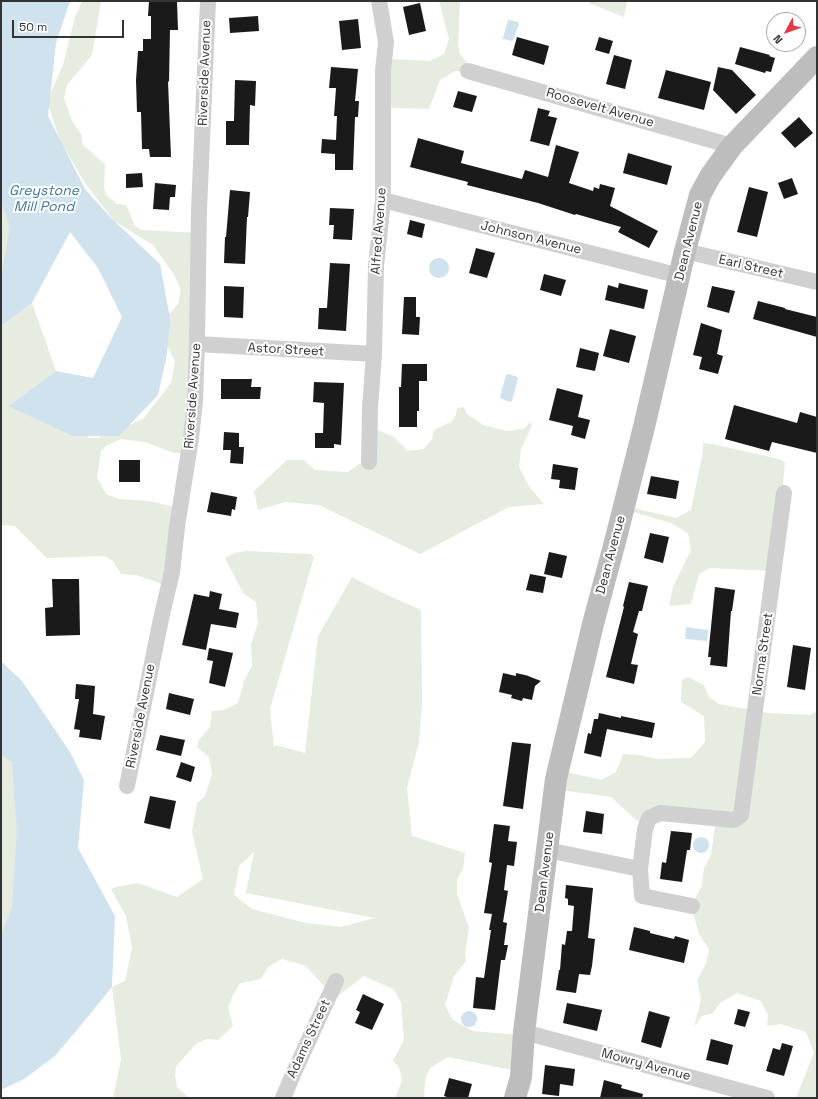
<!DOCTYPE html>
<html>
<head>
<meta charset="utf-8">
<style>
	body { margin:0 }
	#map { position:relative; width:818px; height:1099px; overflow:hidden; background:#fff; font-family:"Space Grotesk",sans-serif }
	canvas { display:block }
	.frame { position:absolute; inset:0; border:2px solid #333; pointer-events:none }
	.north { position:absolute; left:766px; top:12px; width:40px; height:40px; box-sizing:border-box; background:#fff; border:1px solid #adadad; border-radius:50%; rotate:229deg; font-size:11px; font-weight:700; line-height:16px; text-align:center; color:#333 }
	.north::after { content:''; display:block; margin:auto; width:14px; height:18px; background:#e63946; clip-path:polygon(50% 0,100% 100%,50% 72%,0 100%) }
	.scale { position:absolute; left:12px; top:20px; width:112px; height:18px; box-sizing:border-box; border:2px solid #333; border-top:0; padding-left:5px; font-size:12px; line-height:14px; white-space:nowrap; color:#333; -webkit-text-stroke:3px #fff; paint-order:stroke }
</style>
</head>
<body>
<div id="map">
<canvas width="818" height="1099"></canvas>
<div class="frame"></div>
<div class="north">N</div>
<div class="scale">50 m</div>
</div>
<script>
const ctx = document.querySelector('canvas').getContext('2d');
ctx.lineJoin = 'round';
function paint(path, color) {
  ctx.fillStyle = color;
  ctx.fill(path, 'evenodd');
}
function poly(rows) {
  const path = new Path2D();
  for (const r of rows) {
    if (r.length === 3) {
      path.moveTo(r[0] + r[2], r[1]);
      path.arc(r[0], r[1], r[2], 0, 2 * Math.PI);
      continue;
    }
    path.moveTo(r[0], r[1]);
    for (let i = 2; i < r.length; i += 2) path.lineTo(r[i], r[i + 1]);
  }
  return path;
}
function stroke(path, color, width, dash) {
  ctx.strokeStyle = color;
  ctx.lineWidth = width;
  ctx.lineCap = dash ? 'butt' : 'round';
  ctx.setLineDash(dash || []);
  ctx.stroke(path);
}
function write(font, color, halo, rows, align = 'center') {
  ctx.font = font + ' "Space Grotesk",sans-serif';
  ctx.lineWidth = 4;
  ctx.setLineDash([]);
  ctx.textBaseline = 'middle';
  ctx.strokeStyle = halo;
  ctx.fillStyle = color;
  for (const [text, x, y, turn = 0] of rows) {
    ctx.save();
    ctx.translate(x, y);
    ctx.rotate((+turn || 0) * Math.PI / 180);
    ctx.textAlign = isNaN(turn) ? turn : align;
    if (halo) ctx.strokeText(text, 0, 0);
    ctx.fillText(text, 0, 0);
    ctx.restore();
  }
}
paint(poly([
	[82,1,101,1,92,55,67,85,64,98,72,121,81,134,83,145,105,164,104,187,106,195,117,204,126,205,135,226,142,230,200,233,192,453,174,453,145,442,121,439,106,446,101,451,97,477,106,494,119,499,149,501,183,509,171,587,136,575,121,574,113,561,104,556,47,558,15,526,1,525,1,326,32,303,56,371,9,405,69,417,89,438,99,438,116,425,129,425,143,419,171,383,175,361,161,334,166,318,178,304,181,290,175,276,153,245,114,221,85,183,60,141,47,101,63,65,75,17],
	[439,1,460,1,458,45,460,54,473,71,455,71,440,80,429,109,393,108,388,106,390,59,429,61,444,54,449,39],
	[587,1,627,1,624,17,591,4],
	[1,169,18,260,1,277],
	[464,407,467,414,483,425,507,431,524,429,530,422,532,426,521,449,519,467,530,488,544,504,509,507,420,554,319,505,285,502,258,510,254,491,287,460,304,460,315,470,348,472,372,455,373,428,394,437,408,451,424,449,432,439,434,430,452,421,456,415,457,408],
	[703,443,712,444,779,459,785,462,775,570,772,571,710,568,699,574,691,604,669,606,673,587,691,550,688,533,671,523,623,509,625,506,676,518,691,510,703,451],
	[246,551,311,554,314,557,270,709,274,748,275,745,305,753,318,636,352,577,383,593,421,610,422,701,419,742,407,788,412,836,465,853,463,869,457,880,457,894,469,928,465,954,466,961,454,976,445,1005,453,1020,473,1031,521,1035,517,1071,448,1057,430,1068,425,1080,424,1098,395,1098,402,1081,399,1067,393,1061,404,1040,401,1002,393,989,364,976,338,996,331,994,306,966,282,959,268,967,261,979,240,983,234,993,228,1007,233,1026,218,1040,207,1039,197,1043,176,1066,175,1075,177,1087,188,1097,193,1098,113,1098,121,1059,112,987,125,981,132,948,126,916,111,889,116,887,138,883,177,897,203,879,192,832,197,803,205,796,212,774,209,757,197,747,199,740,210,727,212,711,224,710,238,703,244,681,252,666,251,644,258,623,256,602,243,593,225,558,235,553],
	[254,852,246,893,374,918,341,927,306,923,252,909,234,895,239,866],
	[688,677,704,685,709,697,719,704,768,713,810,715,817,711,817,1098,796,1098,814,1053,806,1032,781,1024,767,1026,768,1015,761,1001,737,993,720,1003,713,1013,702,1016,694,1027,701,999,697,980,706,964,709,949,699,934,691,906,702,886,704,868,711,855,716,818,655,812,647,826,635,819,611,797,554,789,558,770,601,780,616,772,623,754,638,755,658,759,691,758,705,742,704,716,681,702,682,680],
	[1,710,30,833,1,959]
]), '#e6ecdf');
paint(poly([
	[1,1,70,1,56,43,48,116,85,189,111,218,160,264,170,318,167,354,158,395,119,436,73,436,8,406,56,371,93,378,122,317,98,268,70,232,32,303,1,326,1,279,10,226,1,202],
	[508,20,509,20,518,22,519,24,513,40,512,41,503,39,503,38],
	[439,268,10],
	[508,374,518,377,518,378,512,401,511,402,502,399,500,397,506,375],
	[686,627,708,630,707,641,685,639],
	[1,661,22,681,70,752,84,780,78,848,115,916,112,987,77,1030,55,1056,24,1079,1,1090,1,935,12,907,17,831,12,762,1,755],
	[701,845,8],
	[469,1019,8]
]), '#cfe2ee');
paint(poly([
	[149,1,177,1,178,30,170,30,169,82,168,81,171,157,150,157,149,149,142,149,141,112,137,112,136,80,138,51,143,51,143,39,151,39,151,16,148,16],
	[420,3,426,31,409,35,403,7],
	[258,16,259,31,230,33,229,18],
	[358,19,361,48,342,50,339,21],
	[517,37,549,46,544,65,512,55],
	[599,37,613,41,609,54,595,50],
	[740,47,770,55,769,56,775,58,771,72,766,71,765,73,735,64],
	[614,55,632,60,625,89,606,84],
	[331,67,358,69,355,101,359,101,358,117,355,117,353,170,335,170,335,154,321,153,322,139,336,140,337,116,334,116,336,88,329,88],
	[718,67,732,70,756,95,736,114,713,90],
	[666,70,711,82,704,110,658,98],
	[235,80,256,81,255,106,250,105,249,145,226,145,226,121,234,121],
	[458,91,477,96,472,112,453,107],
	[538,108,550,111,548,116,557,118,549,146,530,141],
	[799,117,813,133,795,148,781,133],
	[418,138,464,151,461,163,522,179,525,170,548,177,556,145,579,152,569,183,593,191,594,187,599,189,600,184,615,188,610,206,658,231,649,248,618,232,621,227,576,214,575,215,538,203,467,185,468,182,410,167],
	[628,153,672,166,667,185,623,173],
	[142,173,143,187,126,188,126,174],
	[792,178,798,194,784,199,778,183],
	[155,183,176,185,175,197,170,197,169,210,153,209],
	[749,187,768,192,757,237,737,232],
	[230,190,250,192,248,217,247,217,245,264,224,263,225,237,226,237],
	[330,208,354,209,352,240,333,239,334,225,329,225],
	[410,220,425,224,422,238,407,234],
	[476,248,495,253,487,278,469,273],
	[330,263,350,264,346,331,318,329,319,308,327,308],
	[544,274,566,280,561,296,540,290],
	[619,283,648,290,644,309,605,300,608,285,618,288],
	[224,286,244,287,243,318,224,317],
	[712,286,735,291,729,313,707,307],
	[404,297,416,297,416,317,420,317,419,335,402,334],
	[758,301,785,308,785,309,817,317,817,337,753,319],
	[701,323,722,330,717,354,723,356,718,374,699,369,702,357,693,355],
	[610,329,636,336,629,363,603,356],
	[580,348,599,353,595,371,576,367],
	[402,364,427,364,427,381,419,381,419,411,417,411,417,427,399,427,399,387,401,387],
	[221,379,252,379,251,387,261,387,260,399,221,399],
	[314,382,344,383,341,445,334,444,334,448,315,448,315,433,323,433,324,403,313,402],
	[557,388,583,395,578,417,590,420,585,439,571,435,573,426,549,420],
	[734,405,797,423,800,412,817,417,817,453,772,442,769,451,725,439],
	[224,432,239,433,239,447,244,447,243,464,230,463,231,450,223,450],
	[119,460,140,460,140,482,119,482],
	[553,464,578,468,575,490,559,488,560,480,551,479],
	[651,476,679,481,676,499,647,494],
	[211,492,237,497,235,510,232,509,231,516,207,512],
	[650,533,669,537,663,563,644,558],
	[549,552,567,556,562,578,544,574],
	[530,574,546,577,543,593,526,590],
	[52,579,79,579,80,635,46,636,45,608,53,607],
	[629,582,648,586,642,611,639,611,633,632,638,634,631,664,638,665,634,684,606,677,624,607,623,606],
	[715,587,735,590,732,611,731,611,727,667,710,665,711,657,708,657],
	[210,591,222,594,219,609,239,613,236,628,211,624,206,650,182,645,194,594,209,597],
	[793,645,811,648,805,690,787,687],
	[209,648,233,653,225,687,209,683,213,661,207,660],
	[503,673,516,676,516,673,529,676,528,676,541,681,535,686,532,700,523,698,522,701,511,698,512,695,499,692],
	[76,684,95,686,93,714,105,716,101,740,79,737,80,730,74,729,79,699,75,699],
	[169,693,194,699,190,715,166,709],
	[599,713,621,718,621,716,655,723,652,738,607,729,601,757,584,753,588,733,591,734,594,719,598,719],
	[160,735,185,740,181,756,156,750],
	[512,742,531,744,523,809,503,806],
	[181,762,195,767,191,782,176,777],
	[150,796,176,801,170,829,144,823],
	[586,811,604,814,602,834,583,832],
	[494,824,510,826,508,841,517,842,514,866,507,865,504,890,508,891,503,922,507,923,504,945,508,945,505,960,501,960,495,1010,473,1008,476,977,484,978,491,930,489,930,492,914,484,913,492,863,489,862],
	[671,831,692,833,690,850,687,850,682,882,660,879,662,862,666,863],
	[566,885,593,888,588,938,595,939,592,966,590,975,579,974,576,993,556,990,559,970,560,970,562,944,565,945,567,931,572,931,574,906,568,905,568,899,565,898],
	[634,927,650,931,650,933,674,939,675,936,689,940,684,963,629,950],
	[363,994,384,1004,372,1030,355,1023,360,1012,356,1010],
	[567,1003,602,1010,597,1031,563,1023],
	[738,1009,750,1012,745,1027,734,1024],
	[649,1011,670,1017,661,1048,641,1042],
	[711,1039,733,1045,728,1065,706,1060],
	[782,1043,793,1046,784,1076,766,1071,773,1048,780,1050],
	[545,1065,575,1069,573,1086,560,1084,559,1096,542,1094],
	[449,1078,472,1084,468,1098,450,1098,444,1096],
	[604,1080,622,1085,621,1088,643,1094,642,1098,600,1098]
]), '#1a1a1a');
stroke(poly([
	[468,71,732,146],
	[383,200,680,276],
	[685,251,817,282],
	[197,344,374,354],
	[369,462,370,408,374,354,376,266,383,200,383,71,386,42,379,1],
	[127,786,161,619,172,572,177,527,191,438,195,402,197,344,199,210,208,1],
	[547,850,640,869],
	[692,906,642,896,640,869,645,829,649,818,660,813,734,820,741,815,784,493],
	[524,1032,767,1098],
	[283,1098,295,1070,336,981]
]), '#d0d0d0', 16);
stroke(poly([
	[515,1098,521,1077,524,1032,556,779,593,624,616,538,644,427,685,251,700,195,711,175,732,146,817,57]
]), '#bdbdbd', 22);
write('13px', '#333', '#fff', [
	["Riverside Avenue",205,73,-88],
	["Roosevelt Avenue",600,108,16],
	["Alfred Avenue",379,231,-86],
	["Johnson Avenue",531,238,14],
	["Dean Avenue",689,241,-76],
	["Earl Street",751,267,13],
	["Astor Street",286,350,3],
	["Riverside Avenue",193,396,-86],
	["Dean Avenue",611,555,-75],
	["Norma Street",763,654,-82],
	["Riverside Avenue",141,716,-79],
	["Dean Avenue",545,872,-83],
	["Adams Street",309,1039,-65],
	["Mowry Avenue",646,1065,15]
]);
write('italic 14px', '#3f7597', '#fff', [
	["Greystone",44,191],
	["Mill Pond",44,207]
]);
</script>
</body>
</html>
